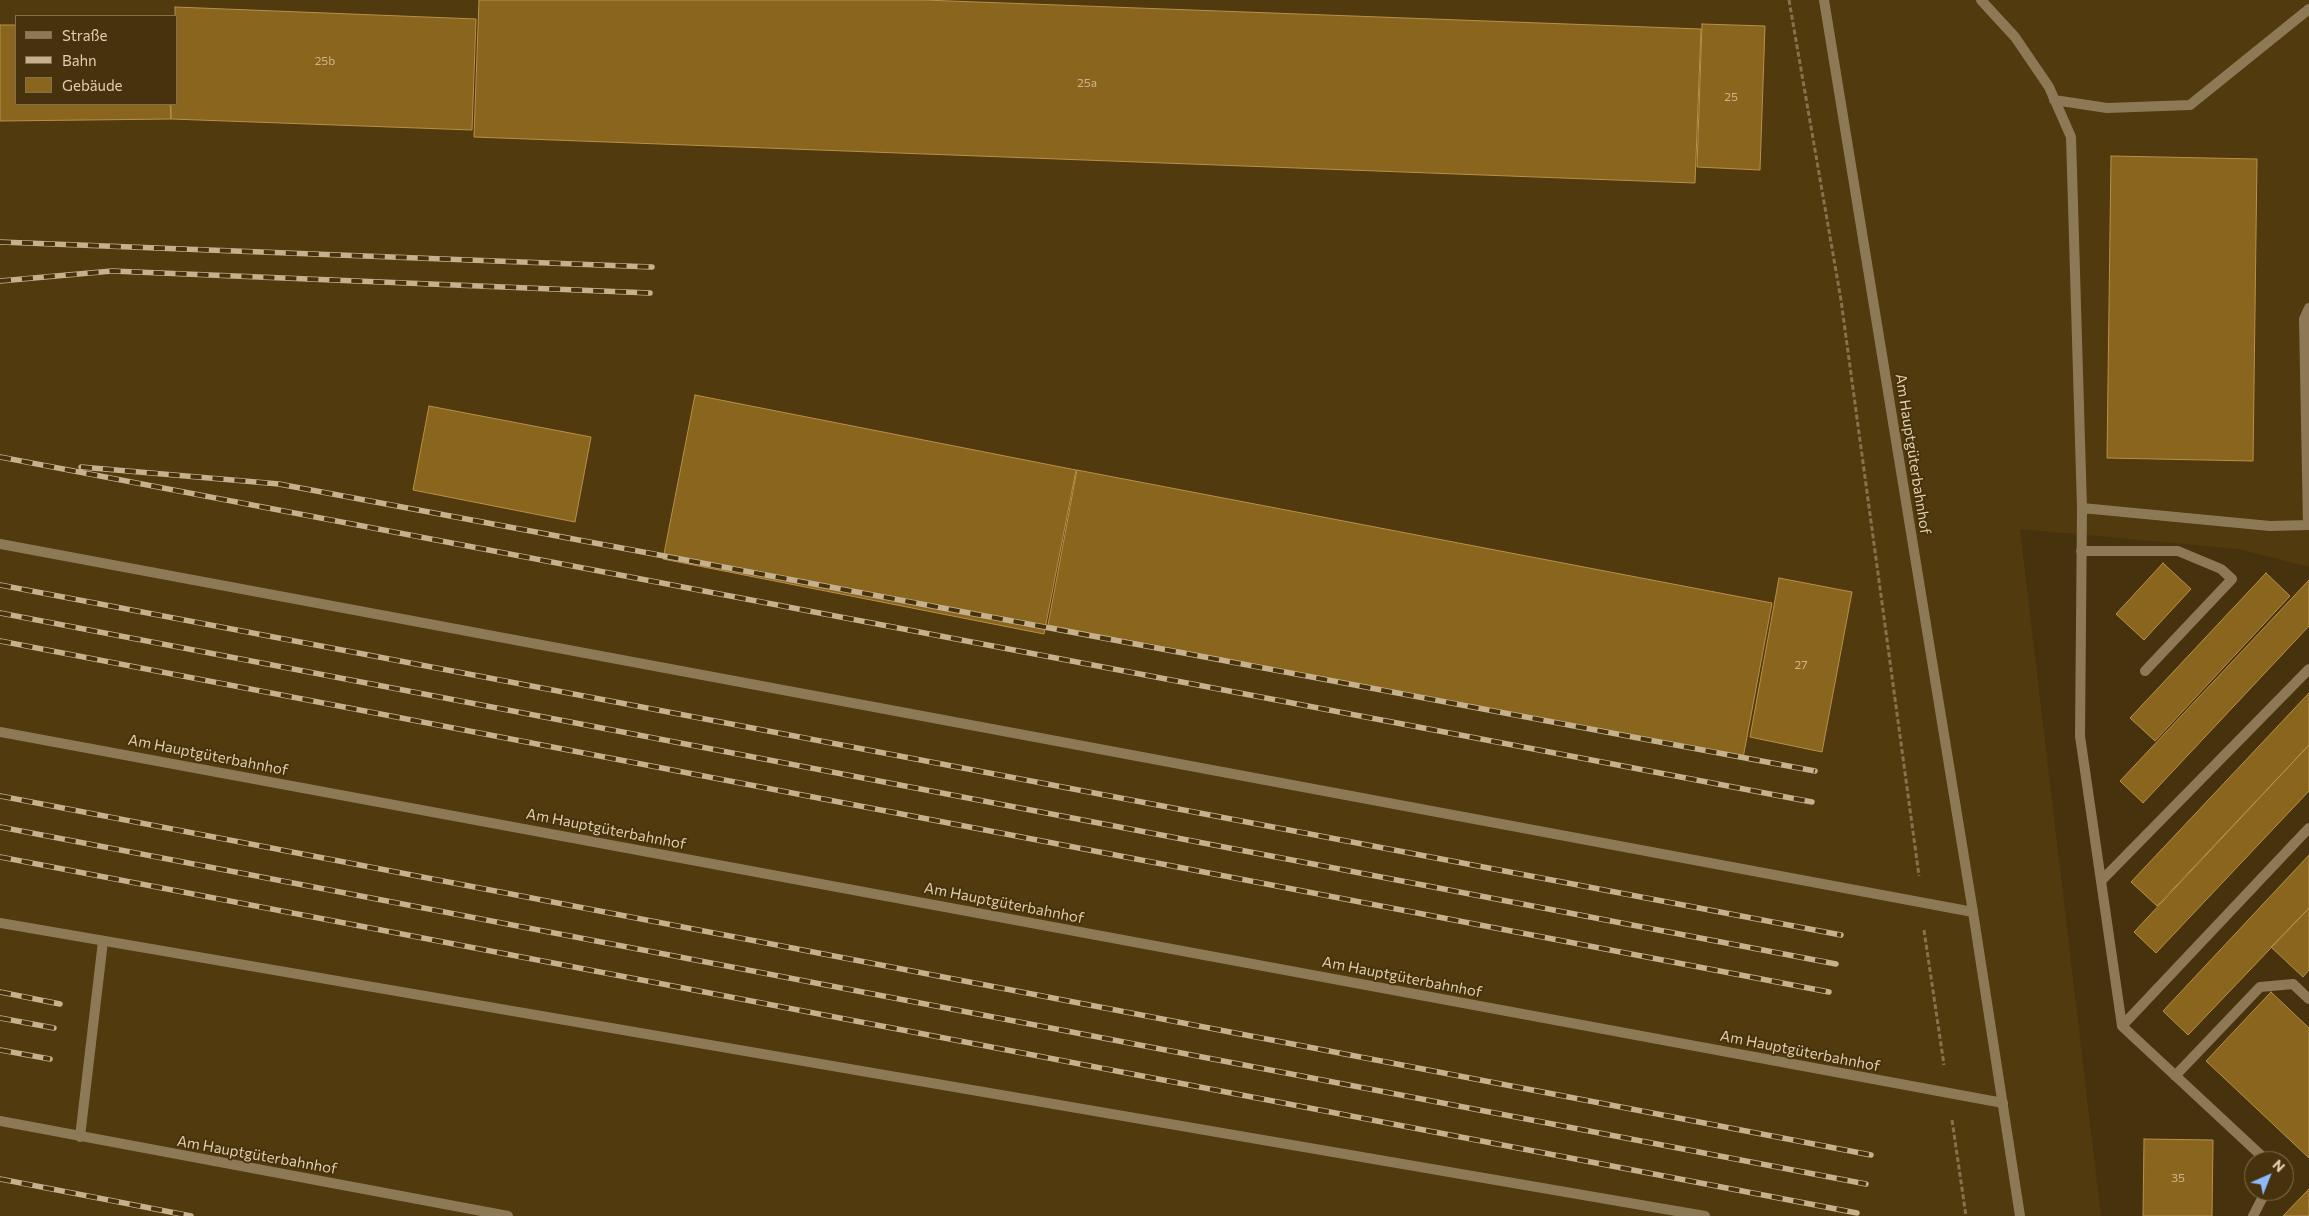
<!DOCTYPE html>
<html>
<head>
<meta charset="utf-8">
<style>
	body { margin:0 }
	#map { position:relative; width:2309px; height:1216px; overflow:hidden; background:#46320c; font-family:Commissioner,sans-serif }
	canvas { display:block }
	.legend { position:absolute; left:15px; top:15px; width:162px; height:90px; box-sizing:border-box; background:#46320c; border:1px solid #85704c; margin:0; padding:6px 9px; list-style:none; font-size:15px; color:#e3cead }
	.legend li { display:flex; align-items:center; gap:10px; height:25px }
	.legend b { width:25px; border:1px solid #85704c }
	.north { position:absolute; left:2244px; top:1151px; width:50px; height:50px; box-sizing:border-box; background:#46320c; border:1px solid #85704c; border-radius:50%; rotate:44deg; font-size:14px; font-weight:700; line-height:20px; text-align:center; color:#e3cead }
	.north::after { content:''; display:block; margin:auto; width:18px; height:22px; background:#8eb9fd; clip-path:polygon(50% 0,100% 100%,50% 72%,0 100%) }
</style>
</head>
<body>
<div id="map">
<canvas width="2309" height="1216"></canvas>
<ul class="legend">
<li><b style="height:6px;background:#8e7957"></b>Straße</li>
<li><b style="height:6px;background:#c6b18f"></b>Bahn</li>
<li><b style="height:14px;background:#8a651e"></b>Gebäude</li>
</ul>
<div class="north">N</div>
</div>
<script>
const ctx = document.querySelector('canvas').getContext('2d');
ctx.lineJoin = 'round';
function paint(path, color) {
  ctx.fillStyle = color;
  ctx.fill(path, 'evenodd');
}
function poly(rows) {
  const path = new Path2D();
  for (const r of rows) {
    path.moveTo(r[0], r[1]);
    for (let i = 2; i < r.length; i += 2) path.lineTo(r[i], r[i + 1]);
  }
  return path;
}
function stroke(path, color, width, dash) {
  ctx.strokeStyle = color;
  ctx.lineWidth = width;
  ctx.lineCap = dash ? 'butt' : 'round';
  ctx.setLineDash(dash || []);
  ctx.stroke(path);
}
function write(font, color, halo, rows, align = 'center') {
  ctx.font = font + ' Commissioner,sans-serif';
  ctx.lineWidth = 4;
  ctx.setLineDash([]);
  ctx.textBaseline = 'middle';
  ctx.strokeStyle = halo;
  ctx.fillStyle = color;
  for (const [text, x, y, turn = 0] of rows) {
    ctx.save();
    ctx.translate(x, y);
    ctx.rotate((+turn || 0) * Math.PI / 180);
    ctx.textAlign = isNaN(turn) ? turn : align;
    if (halo) ctx.strokeText(text, 0, 0);
    ctx.fillText(text, 0, 0);
    ctx.restore();
  }
}
paint(poly([
	[0,0,2309,0,2309,567,2238,549,2020,529,2101,1216,0,1216],
	[16,16,176,16,176,104,16,104]
]), '#513a0e');
const building = poly([
	[479,0,924,0,1701,29,1695,183,474,137,479,0],
	[175,7,476,19,472,130,171,119,171,104,176,104,175,7],
	[1702,24,1765,26,1760,170,1697,167,1702,24],
	[0,25,16,25,16,104,170,104,171,119,0,121,0,25],
	[2111,156,2257,159,2253,461,2107,458,2111,156],
	[695,395,1076,470,1044,634,663,559,695,395],
	[429,406,591,437,575,522,413,490,429,406],
	[1077,470,1772,603,1743,758,1048,625,1077,470],
	[2163,563,2191,589,2144,640,2116,614,2163,563],
	[2266,573,2290,596,2155,741,2130,718,2266,573],
	[1779,578,1852,592,1822,752,1750,737,1779,578],
	[2309,580,2309,626,2143,803,2120,781,2309,580],
	[2309,693,2309,745,2157,906,2131,882,2309,693],
	[2309,745,2309,791,2156,953,2134,932,2309,745],
	[2309,855,2309,908,2188,1035,2163,1011,2309,855],
	[2309,908,2309,970,2303,977,2271,947,2309,908],
	[2271,992,2309,1028,2309,1158,2206,1061,2271,992],
	[2144,1139,2213,1140,2212,1216,2143,1216,2144,1139],
	[2309,1189,2309,1216,2283,1216,2309,1189]
]);
paint(building, '#8a651e');
stroke(building, '#b8904a', 1);
stroke(poly([
	[1789,0,1841,300,1919,876],
	[1924,930,1944,1065],
	[1952,1120,1966,1216]
]), '#86724e', 3, [5, 2.5]);
stroke(poly([
	[1981,0,2015,37,2049,87,2071,137,2082,508,2080,736,2122,1026,2267,1161],
	[2054,100,2107,108,2190,105,2309,9],
	[2082,508,2270,526,2309,525],
	[2308,525,2304,319,2309,308],
	[0,544,1973,912],
	[2081,551,2178,551,2221,569,2232,579,2145,671],
	[0,732,2003,1103],
	[2101,881,2309,669],
	[0,923,1705,1216],
	[2122,1026,2309,828],
	[2175,1076,2260,987,2293,984,2309,999],
	[0,1121,508,1216],
	[80,1137,103,941],
	[2253,1216,2266,1191]
]), '#8e7957', 10);
stroke(poly([
	[1824,0,1973,912,2020,1216]
]), '#8e7957', 10);
const rail = poly([
	[0,242,652,267],
	[0,281,112,271,650,293],
	[0,457,1812,802],
	[81,467,279,484,1815,771],
	[0,585,1841,935],
	[0,613,1836,964],
	[0,641,1829,992],
	[0,796,1871,1155],
	[0,827,1866,1184],
	[0,857,1857,1213],
	[0,992,60,1004],
	[0,1018,54,1028],
	[0,1050,50,1059],
	[0,1179,191,1216]
]);
stroke(rail, '#c6b18f', 5.5);
stroke(rail, '#46320c', 4, [11]);
write('12px', '#cdb489', null, [
	["25b",325,61],
	["25a",1087,83],
	["25",1731,97],
	["27",1801,665],
	["35",2178,1178]
]);
write('15px', '#e3cead', '#46320c', [
	["Am Hauptgüterbahnhof",1913,454,81],
	["Am Hauptgüterbahnhof",208,755,11],
	["Am Hauptgüterbahnhof",606,829,11],
	["Am Hauptgüterbahnhof",1004,903,11],
	["Am Hauptgüterbahnhof",1402,977,11],
	["Am Hauptgüterbahnhof",1800,1051,11],
	["Am Hauptgüterbahnhof",257,1155,10]
]);
</script>
</body>
</html>
